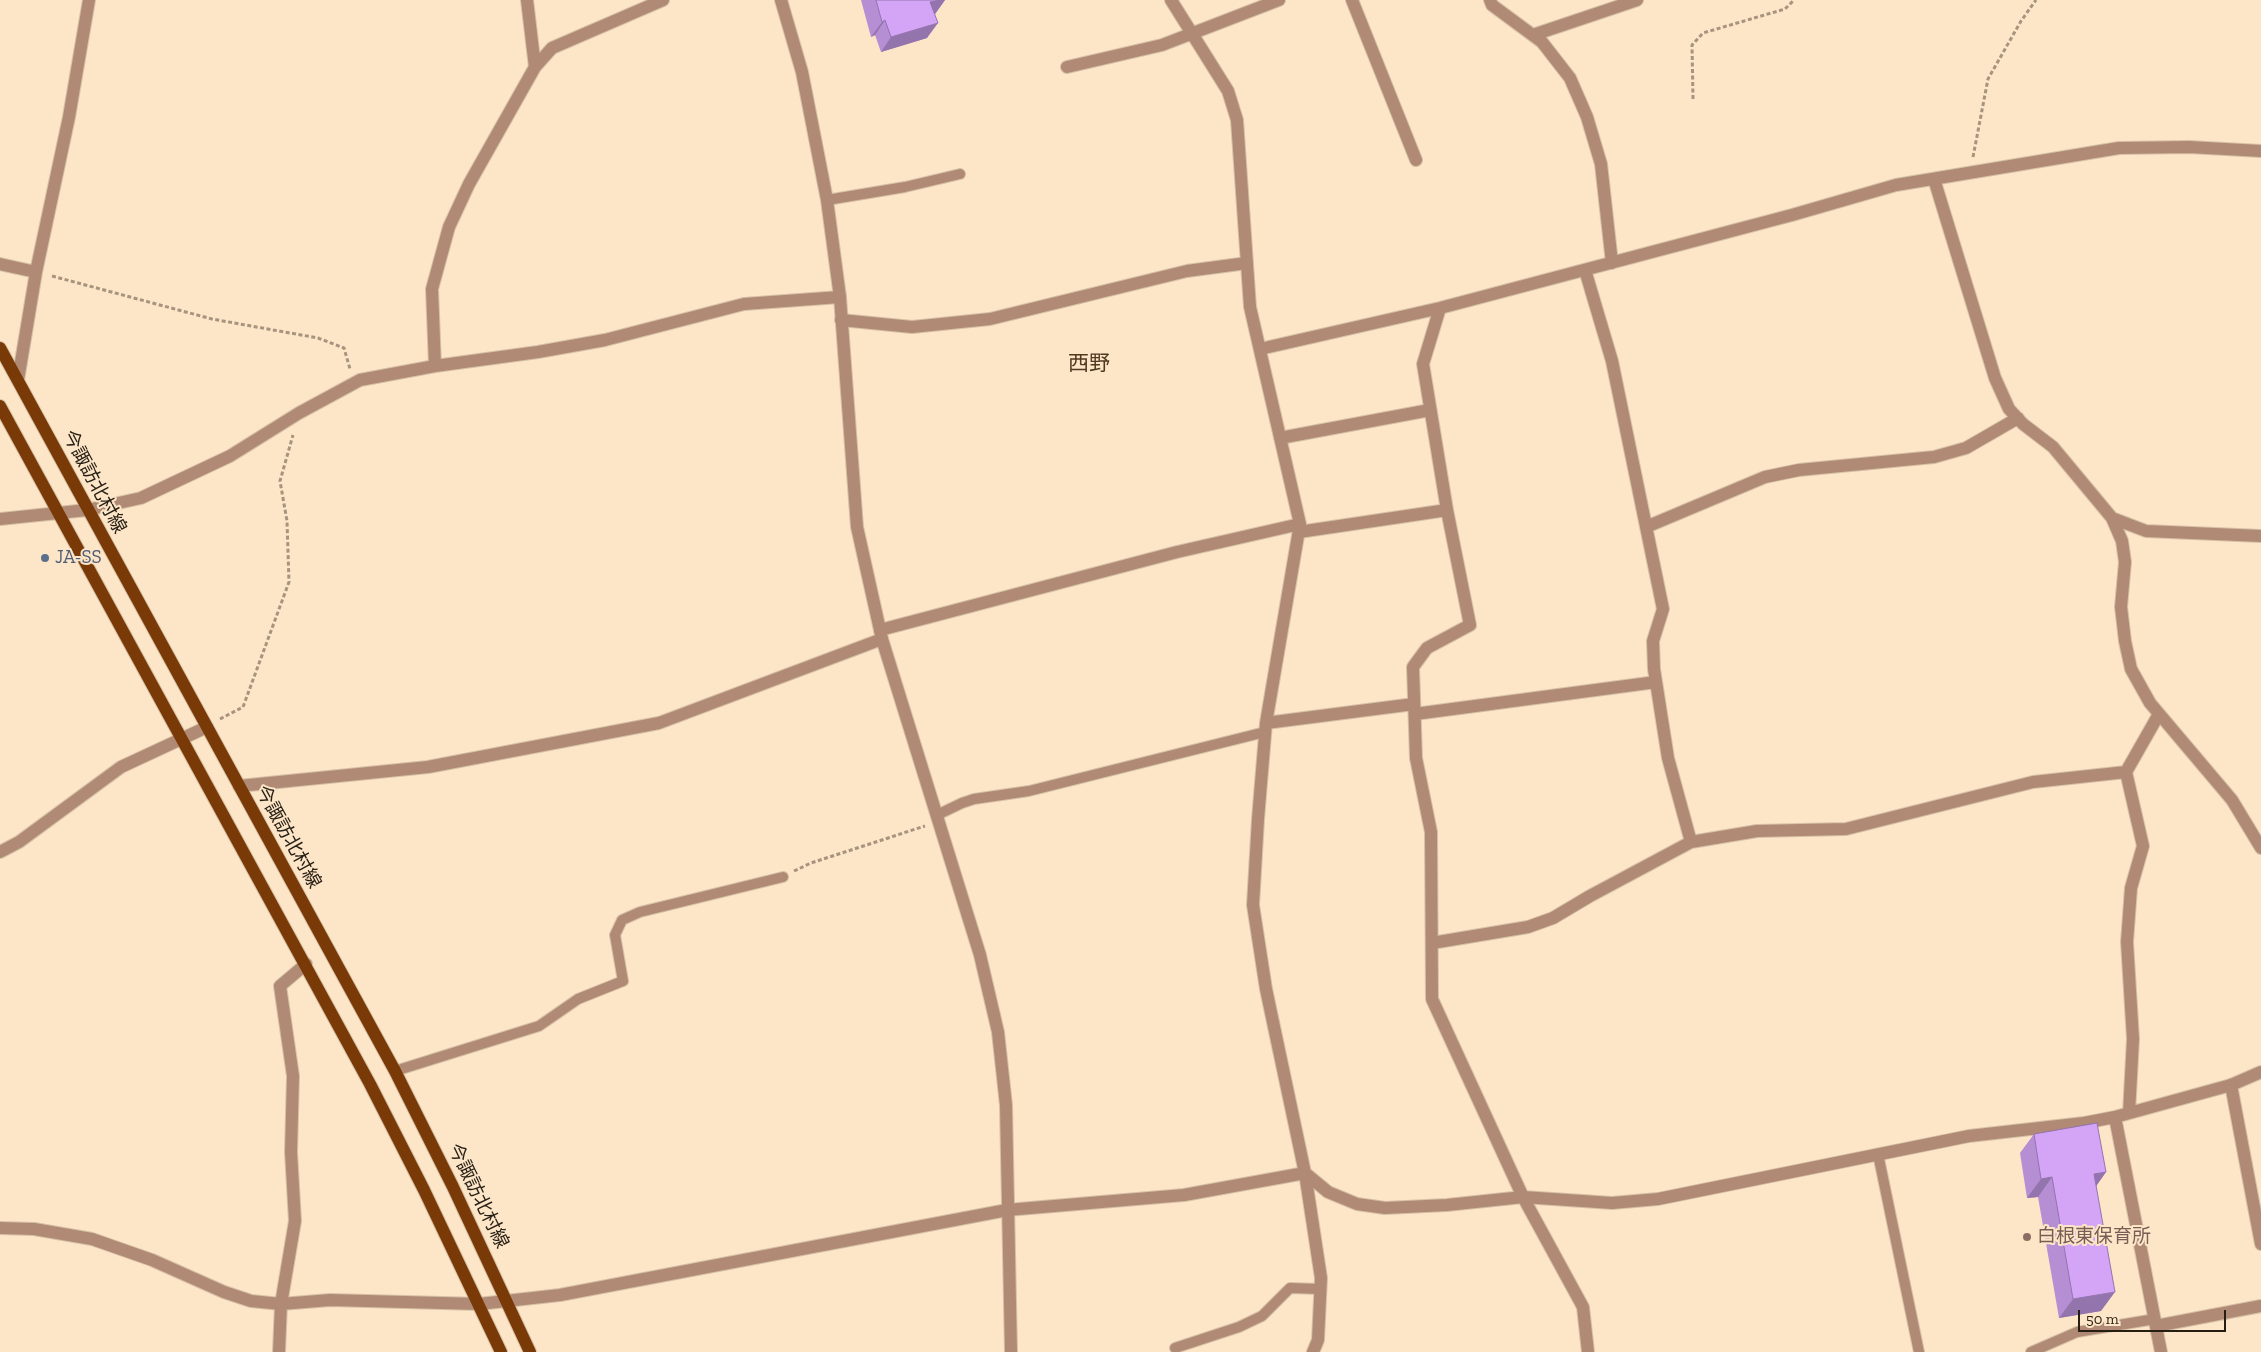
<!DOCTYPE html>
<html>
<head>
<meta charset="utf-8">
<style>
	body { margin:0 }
	#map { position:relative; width:2261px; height:1352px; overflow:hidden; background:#fde5c8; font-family:"Zilla Slab",serif }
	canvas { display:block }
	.scale { position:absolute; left:2078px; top:1310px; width:148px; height:22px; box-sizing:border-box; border:2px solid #261e13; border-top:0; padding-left:6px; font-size:15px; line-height:18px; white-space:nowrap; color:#261e13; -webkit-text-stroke:4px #fde5c8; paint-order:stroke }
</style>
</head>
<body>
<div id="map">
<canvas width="2261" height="1352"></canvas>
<div class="scale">50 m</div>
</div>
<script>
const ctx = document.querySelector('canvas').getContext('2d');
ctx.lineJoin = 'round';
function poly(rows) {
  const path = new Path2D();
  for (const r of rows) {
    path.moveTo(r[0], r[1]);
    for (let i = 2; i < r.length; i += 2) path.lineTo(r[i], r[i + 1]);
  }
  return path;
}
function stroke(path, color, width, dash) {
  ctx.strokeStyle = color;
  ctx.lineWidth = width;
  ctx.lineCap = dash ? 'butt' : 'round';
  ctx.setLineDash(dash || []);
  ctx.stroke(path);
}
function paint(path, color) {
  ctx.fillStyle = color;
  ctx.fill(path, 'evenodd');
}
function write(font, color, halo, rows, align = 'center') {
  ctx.font = font + ' "Zilla Slab","Noto Sans JP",serif';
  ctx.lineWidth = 4;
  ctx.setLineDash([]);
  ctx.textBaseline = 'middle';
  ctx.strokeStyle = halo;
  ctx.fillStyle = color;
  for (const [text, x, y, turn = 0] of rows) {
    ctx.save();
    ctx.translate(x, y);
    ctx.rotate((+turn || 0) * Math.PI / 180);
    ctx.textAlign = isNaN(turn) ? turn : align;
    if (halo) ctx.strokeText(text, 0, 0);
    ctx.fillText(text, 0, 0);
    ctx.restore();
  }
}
const service = poly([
	[827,200,905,187,960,174],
	[937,815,962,803,974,799,1029,791,1265,732],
	[395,1071,539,1026,578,999,623,981,615,935,622,920,640,912,783,877],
	[1878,1154,1919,1352],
	[1175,1348,1239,1327,1262,1316,1290,1288,1320,1289],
	[2031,1352,2077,1332,2155,1319]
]);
const minor = poly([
	[527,0,535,67],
	[1171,0,1228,91,1237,120,1250,307,1300,524,1266,723,1258,819,1253,905,1266,989,1305,1173,1321,1278,1318,1340,1313,1352],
	[1352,0,1416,160],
	[1490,0,1492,5,1542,42,1570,78,1587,117,1601,164,1612,263],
	[1533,35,1637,0],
	[1067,67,1162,45,1279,0],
	[1934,179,1995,378,2009,409,2023,424,2053,447,2112,518,2122,541,2125,562,2121,607,2125,641,2131,669,2150,703,2232,800,2261,848],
	[0,264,36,272],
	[1585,270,1612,361,1663,609,1653,641,1654,669,1668,758,1691,842],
	[1440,308,1423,364,1447,510,1470,625,1427,648,1413,667,1416,758,1431,832,1432,999,1523,1197,1583,1307,1588,1352],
	[841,320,912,327,990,319,1187,271,1247,263],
	[1260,349,1440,308,1792,215,1896,185,2119,148,2189,147,2261,151],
	[435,366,432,289,449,227,469,184,535,67,552,48,663,0],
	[18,380,36,272,69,117,89,0],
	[1280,438,1430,410],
	[87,510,141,498,230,456,299,413,360,380,435,366,538,352,605,340,744,304,840,297],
	[2112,518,2146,531,2261,536],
	[1646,527,1765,477,1799,470,1934,457,1966,448,2018,418],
	[1299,532,1447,510],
	[880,630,1177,552,1300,524],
	[1415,714,1656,682],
	[1266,723,1414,704],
	[239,786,428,767,659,723,882,639],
	[0,852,19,842,121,767,207,727],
	[1432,943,1528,927,1553,918,1590,896,1691,842,1757,831,1846,829,2033,782,2126,772],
	[2129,1113,2133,1039,2127,942,2131,888,2143,846,2126,772,2159,714],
	[2115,1117,2161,1352],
	[0,1228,34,1229,92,1239,152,1260,224,1292,251,1301,281,1304,330,1300,479,1304,560,1295,1007,1210,1184,1195,1305,1173,1328,1192,1357,1204,1385,1208,1447,1205,1523,1197,1612,1203,1658,1199,1969,1136,2084,1123,2115,1117,2231,1085,2261,1072],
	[2156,1326,2261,1306],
	[279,1352,281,1304,295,1221,291,1152,293,1076,280,986,306,964]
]);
const tertiary = poly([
	[781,0,802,72,827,200,840,297,857,527,882,639,980,955,998,1032,1006,1105,1011,1352],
	[0,519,87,510],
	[2231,1085,2261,1244]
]);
const primary = poly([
	[0,348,395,1071,453,1187,530,1352],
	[0,406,370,1084,424,1190,501,1352]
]);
stroke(service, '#d6c1a7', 12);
stroke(minor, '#d6c1a7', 14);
stroke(tertiary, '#d6c1a7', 14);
stroke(primary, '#d6c1a7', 14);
stroke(poly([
	[1693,99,1692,45,1703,33,1785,9,1794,0],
	[1973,157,1988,79,2021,21,2036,0],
	[52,276,212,319,318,338,344,348,350,369],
	[220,719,243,707,289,582,287,521,280,481,293,435],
	[794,871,811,863,925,826]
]), '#a6947e', 3, [4, 2.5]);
stroke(service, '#b08a74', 10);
stroke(minor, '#b08a74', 12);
stroke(tertiary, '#b08a74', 12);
stroke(primary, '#793a07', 12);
paint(poly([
	[861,0,945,0,935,14,927,38,881,52,875,35,871,37],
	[2034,1134,2106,1172,2096,1186,2101,1311,2059,1318,2038,1197,2027,1198,2020,1153]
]), '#b68ed4');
paint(poly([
	[940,0,945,0,935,14,920,17,930,2],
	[885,20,875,35,871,37,882,22],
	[938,23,927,38,881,52,891,37],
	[2106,1172,2092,1192,2094,1174],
	[2052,1177,2038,1197,2027,1198,2041,1179],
	[2115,1292,2101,1311,2059,1318,2073,1299]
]), '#9474ad');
const building = poly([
	[876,0,940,0,930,2,938,23,891,37,885,20,882,22,876,0],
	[2097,1123,2106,1172,2094,1174,2115,1292,2073,1299,2052,1177,2041,1179,2034,1134,2097,1123]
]);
paint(building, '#d4a5f7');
stroke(building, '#9474ad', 1);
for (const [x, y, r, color] of [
	[45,558,5,"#5c6f8a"],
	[2027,1237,5,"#8d6e63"]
]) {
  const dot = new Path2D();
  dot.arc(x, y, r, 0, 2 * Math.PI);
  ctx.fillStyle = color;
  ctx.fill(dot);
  stroke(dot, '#fde5c8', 2);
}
write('19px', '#261e13', '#fde5c8', [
	["今諏訪北村線",94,482,62],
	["今諏訪北村線",288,837,61],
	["今諏訪北村線",478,1196,64]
]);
write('19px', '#4e5e75', '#fde5c8', [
	["JA-SS",55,558]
], 'left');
write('19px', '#785e54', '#fde5c8', [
	["白根東保育所",2037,1237]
], 'left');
write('21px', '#4d3a21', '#fde5c8', [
	["西野",1089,364]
]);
</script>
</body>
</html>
